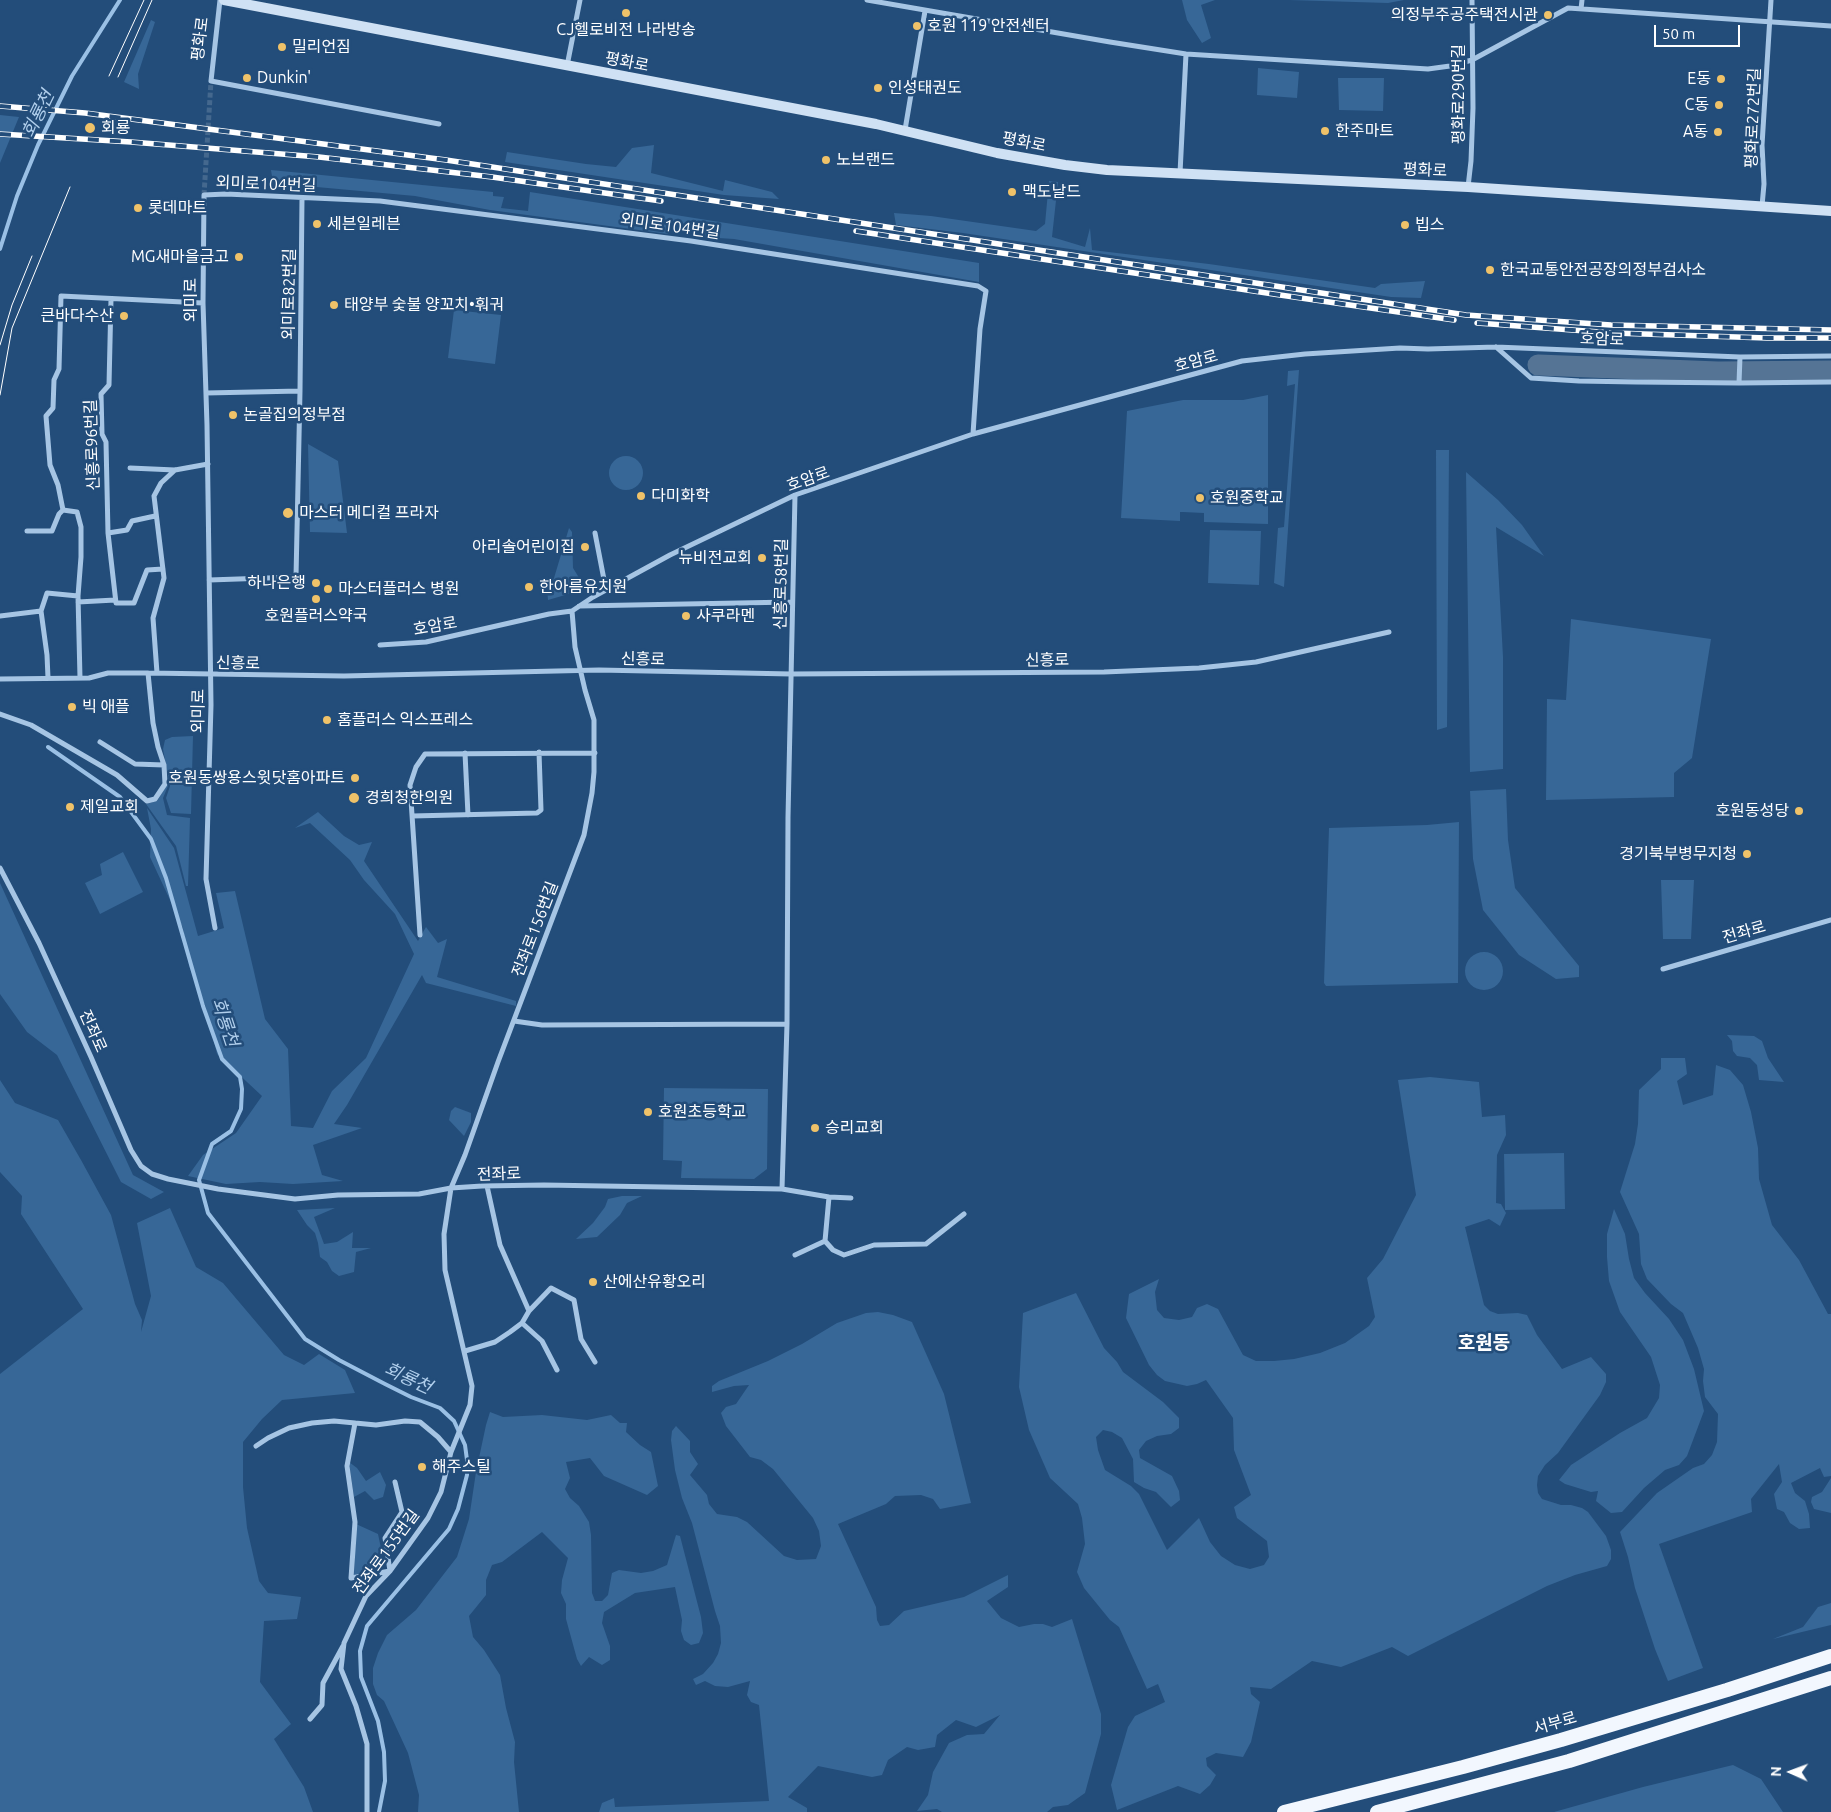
<!DOCTYPE html>
<html>
<head>
<meta charset="utf-8">
<style>
	body { margin:0 }
	#map { position:relative; width:1831px; height:1812px; overflow:hidden; background:#234d7a; font-family:Ubuntu,sans-serif }
	canvas { display:block }
	.north { position:absolute; left:1766px; top:1747px; width:50px; height:50px; -webkit-text-stroke:4px #234d7a; paint-order:stroke; rotate:272deg; font-size:14px; font-weight:700; line-height:20px; text-align:center; color:#fff }
	.north::after { content:''; display:block; margin:auto; width:18px; height:22px; background:#fff; clip-path:polygon(50% 0,100% 100%,50% 72%,0 100%) }
	.scale { position:absolute; left:1654px; top:25px; width:86px; height:22px; box-sizing:border-box; border:2px solid #fff; border-top:0; padding-left:6px; font-size:15px; line-height:18px; white-space:nowrap; color:#fff; -webkit-text-stroke:4px #234d7a; paint-order:stroke }
</style>
</head>
<body>
<div id="map">
<canvas width="1831" height="1812"></canvas>
<div class="north">N</div>
<div class="scale">50 m</div>
</div>
<script>
const ctx = document.querySelector('canvas').getContext('2d');
ctx.lineJoin = 'round';
function paint(path, color) {
  ctx.fillStyle = color;
  ctx.fill(path, 'evenodd');
}
function poly(rows) {
  const path = new Path2D();
  for (const r of rows) {
    if (r.length === 3) {
      path.moveTo(r[0] + r[2], r[1]);
      path.arc(r[0], r[1], r[2], 0, 2 * Math.PI);
      continue;
    }
    path.moveTo(r[0], r[1]);
    for (let i = 2; i < r.length; i += 2) path.lineTo(r[i], r[i + 1]);
  }
  return path;
}
function stroke(path, color, width, dash) {
  ctx.strokeStyle = color;
  ctx.lineWidth = width;
  ctx.lineCap = dash ? 'butt' : 'round';
  ctx.setLineDash(dash || []);
  ctx.stroke(path);
}
function write(font, color, halo, rows, align = 'center') {
  ctx.font = font + ' Ubuntu,"Noto Sans KR",sans-serif';
  ctx.lineWidth = 5;
  ctx.setLineDash([]);
  ctx.textBaseline = 'middle';
  ctx.strokeStyle = halo;
  ctx.fillStyle = color;
  for (const [text, x, y, turn = 0] of rows) {
    ctx.save();
    ctx.translate(x, y);
    ctx.rotate((+turn || 0) * Math.PI / 180);
    ctx.textAlign = isNaN(turn) ? turn : align;
    if (halo) ctx.strokeText(text, 0, 0);
    ctx.fillText(text, 0, 0);
    ctx.restore();
  }
}
paint(poly([
	[1182,0,1215,0,1201,5,1211,38,1202,43,1187,20],
	[1289,0,1404,0,1388,3],
	[151,20,155,22,138,74,139,89,124,82],
	[1258,68,1299,72,1297,98,1257,95],
	[1338,78,1384,78,1383,111,1339,110],
	[0,115,19,117,0,163],
	[654,145,651,173,723,191,725,180,772,192,779,199,724,195,505,162,507,152,586,164,616,167,632,148],
	[271,170,493,192,493,196,504,197,501,208,528,211,530,192,979,263,979,282,734,239,703,237,707,228,674,222,668,234,490,210,415,196,273,183],
	[1049,181,1058,182,1052,237,1085,247,1090,228,1092,250,1209,264,1375,288,1381,284,1425,281,1421,298,1391,297,963,233,896,225,894,213,931,216,1036,231,1045,224],
	[454,310,501,315,495,364,448,358],
	[1299,370,1284,587,1274,583,1278,528,1284,527,1295,384,1287,386,1288,371],
	[1268,395,1268,524,1204,522,1204,513,1183,512,1180,512,1180,521,1121,518,1127,411,1183,400,1243,400],
	[308,444,338,461,347,533,310,532],
	[1436,450,1449,450,1447,727,1437,730],
	[626,473,17],
	[1466,472,1498,500,1522,525,1544,556,1496,527,1503,657,1503,769,1470,772],
	[569,528,572,532,573,568,586,589,548,600,547,588,554,578],
	[1210,530,1261,531,1259,585,1208,583],
	[1571,619,1711,639,1692,758,1674,773,1674,797,1546,800,1547,699,1566,700],
	[193,736,191,814,171,813,166,798,170,786,163,749,165,740,172,737],
	[167,785,168,786,163,798,167,815,190,818,188,886,186,886,176,846,146,804,157,801],
	[1506,789,1508,840,1515,888,1579,966,1579,977,1556,979,1519,955,1483,910,1473,859,1470,791],
	[147,808,174,848,198,936,224,928,216,893,235,891,265,1019,288,1049,291,1126,313,1128,332,1091,366,1058,414,954,395,914,364,880,350,860,310,823,295,828,318,812,344,836,359,845,372,842,364,861,418,941,426,927,438,943,447,939,437,977,516,1001,516,1006,426,983,422,975,347,1105,334,1124,362,1128,313,1145,322,1175,343,1181,293,1184,260,1182,226,1184,188,1176,203,1155,236,1133,262,1096,217,1054,206,1008,189,966,183,928,150,857,151,829],
	[1459,822,1458,983,1326,986,1324,983,1329,828,1427,825],
	[123,852,143,892,100,914,85,883,102,875,100,864],
	[1661,880,1694,880,1691,939,1663,939],
	[0,883,133,1175,164,1192,151,1199,121,1182,57,1055,27,1032,0,994],
	[1484,971,19],
	[1727,1035,1754,1036,1762,1041,1768,1058,1784,1082,1759,1080,1757,1065,1750,1058,1737,1056,1733,1051,1732,1041],
	[1661,1058,1685,1058,1687,1074,1677,1081,1683,1105,1713,1095,1716,1065,1730,1070,1743,1085,1751,1112,1758,1148,1759,1179,1772,1225,1799,1260,1828,1314,1831,1314,1831,1476,1824,1477,1820,1468,1791,1483,1795,1493,1805,1501,1809,1514,1810,1528,1799,1529,1790,1523,1784,1512,1777,1509,1774,1494,1782,1482,1779,1464,1751,1499,1752,1512,1659,1544,1703,1668,1668,1681,1655,1649,1635,1588,1628,1557,1620,1532,1657,1493,1693,1468,1704,1464,1712,1455,1717,1442,1718,1414,1705,1397,1703,1381,1704,1369,1698,1348,1683,1313,1671,1304,1647,1279,1641,1264,1639,1234,1620,1192,1635,1144,1638,1124,1639,1090,1661,1069],
	[1430,1077,1479,1082,1482,1117,1505,1115,1506,1135,1497,1155,1496,1203,1501,1204,1506,1213,1500,1226,1489,1219,1465,1227,1484,1305,1490,1311,1498,1314,1518,1313,1527,1315,1537,1335,1562,1369,1591,1357,1606,1374,1606,1382,1600,1395,1558,1453,1545,1465,1538,1476,1537,1485,1538,1493,1542,1499,1561,1505,1571,1505,1582,1508,1588,1512,1606,1536,1611,1550,1611,1559,1607,1566,1575,1575,1547,1586,1408,1656,1392,1647,1341,1667,1312,1661,1271,1689,1250,1687,1251,1694,1260,1702,1251,1742,1243,1757,1216,1753,1206,1758,1207,1766,1216,1775,1210,1785,1200,1794,1178,1786,1117,1810,1111,1785,1128,1727,1135,1716,1165,1702,1158,1684,1147,1689,1119,1627,1110,1620,1084,1588,1077,1572,1085,1544,1082,1518,1078,1504,1050,1478,1029,1430,1019,1387,1023,1313,1076,1293,1104,1348,1117,1362,1123,1372,1163,1402,1179,1418,1179,1428,1171,1434,1157,1436,1146,1441,1139,1450,1140,1458,1172,1476,1179,1491,1180,1500,1171,1507,1156,1492,1144,1488,1134,1482,1133,1459,1122,1438,1112,1432,1103,1430,1096,1437,1098,1450,1105,1470,1131,1486,1139,1494,1167,1550,1199,1518,1210,1542,1221,1556,1235,1565,1250,1569,1264,1565,1269,1557,1267,1541,1237,1518,1234,1507,1251,1495,1234,1450,1233,1418,1206,1380,1197,1384,1187,1386,1165,1381,1157,1375,1149,1365,1126,1318,1129,1294,1159,1279,1155,1292,1157,1310,1164,1318,1179,1320,1192,1317,1197,1308,1207,1304,1218,1309,1243,1355,1256,1361,1274,1361,1294,1359,1320,1353,1345,1343,1369,1326,1375,1317,1367,1278,1383,1259,1416,1195,1398,1080],
	[0,1080,15,1103,58,1120,81,1160,111,1215,135,1304,142,1320,141,1332,151,1296,137,1223,170,1208,196,1267,223,1283,284,1355,304,1365,319,1354,345,1370,355,1393,282,1400,262,1419,243,1442,243,1487,247,1528,259,1581,268,1593,301,1597,297,1619,264,1621,260,1682,291,1724,274,1739,304,1787,313,1812,0,1812,0,1374,83,1309,21,1214,22,1196,0,1172],
	[664,1088,768,1089,767,1169,754,1179,681,1178,682,1161,663,1160],
	[455,1107,471,1113,471,1122,464,1136,449,1120,451,1111],
	[1564,1153,1565,1209,1505,1210,1504,1154],
	[622,1196,642,1196,627,1203,620,1215,597,1237,576,1239,593,1223,605,1207,608,1199],
	[335,1208,314,1217,324,1244,337,1242,353,1232,352,1248,371,1248,356,1252,354,1272,339,1276,332,1271,327,1262,320,1257,318,1243,315,1233,307,1225,297,1210],
	[1614,1209,1625,1234,1629,1259,1634,1278,1645,1293,1669,1319,1683,1340,1694,1369,1704,1411,1687,1456,1679,1465,1665,1470,1644,1488,1622,1512,1611,1513,1596,1501,1598,1491,1591,1492,1565,1484,1559,1480,1571,1465,1620,1433,1647,1418,1659,1398,1660,1385,1651,1357,1620,1312,1609,1281,1607,1257,1607,1234],
	[878,1312,893,1315,912,1322,944,1394,971,1503,940,1509,933,1499,921,1495,895,1496,886,1504,838,1524,876,1607,877,1620,880,1626,889,1625,904,1611,964,1597,1008,1575,1008,1587,987,1601,1001,1618,1019,1627,1034,1624,1043,1624,1052,1627,1072,1619,1101,1714,1101,1734,1085,1793,1068,1805,1053,1807,1047,1812,942,1812,937,1809,917,1811,928,1795,933,1772,949,1743,967,1735,984,1734,1000,1715,976,1727,956,1720,937,1735,935,1747,918,1750,907,1747,888,1760,882,1775,872,1777,818,1766,788,1797,807,1808,807,1812,599,1812,602,1803,614,1798,615,1807,769,1801,759,1705,751,1702,747,1695,750,1681,728,1687,715,1686,705,1681,696,1685,693,1679,703,1674,713,1663,718,1654,721,1643,720,1626,715,1611,692,1523,682,1498,675,1470,671,1440,672,1431,676,1426,690,1441,690,1452,698,1464,690,1475,707,1495,709,1504,717,1514,737,1517,747,1522,784,1556,797,1560,816,1559,821,1546,819,1531,813,1518,773,1469,761,1460,750,1457,726,1426,721,1413,726,1407,736,1404,749,1385,734,1386,712,1392,712,1386,719,1381,768,1361,802,1344,837,1323,866,1313],
	[490,1412,503,1417,542,1415,587,1420,611,1415,620,1423,627,1423,626,1432,640,1445,651,1452,658,1486,647,1495,604,1476,590,1458,566,1462,570,1478,565,1489,570,1498,579,1506,589,1522,591,1535,592,1593,595,1601,602,1601,608,1595,612,1573,619,1570,641,1573,653,1571,667,1565,676,1535,680,1536,701,1617,703,1633,699,1643,691,1645,684,1640,681,1631,682,1620,675,1587,635,1593,604,1612,602,1623,610,1646,610,1660,602,1665,589,1657,581,1666,577,1659,566,1619,566,1604,561,1593,562,1580,568,1558,542,1532,502,1562,492,1565,486,1580,486,1595,469,1616,473,1637,484,1650,500,1675,506,1708,515,1742,514,1762,519,1812,418,1812,419,1795,408,1753,384,1701,377,1695,373,1684,373,1668,378,1653,387,1635,416,1610,457,1557,469,1519,476,1472,486,1425],
	[349,1462,357,1468,366,1481,380,1472,386,1485,383,1497,374,1500,365,1491,354,1497],
	[1831,1478,1831,1513,1814,1509,1811,1502,1812,1497,1822,1492],
	[356,1524,378,1534,382,1553,375,1572,354,1575],
	[1831,1603,1831,1625,1773,1639,1803,1627,1818,1607],
	[1733,1765,1761,1779,1783,1812,1554,1812,1643,1787]
]), '#376797');
stroke(poly([
	[0,249,17,196,38,145,72,76,120,0],
	[48,747,120,797,151,839,166,878,203,1006,222,1059,240,1077,242,1089,241,1109,231,1131,212,1144,199,1180,208,1213,305,1339,339,1360,385,1384,411,1397,440,1408,454,1421,465,1445,467,1460,467,1475,458,1509,449,1529,367,1626,360,1651,361,1677,378,1721,384,1752,385,1781,379,1812]
]), '#9ac0e5', 4);
stroke(poly([
	[1538,365,1718,372,1831,371]
]), '#557495', 21);
stroke(poly([
	[204,195,211,81]
]), '#44688e', 5, [5, 2.5]);
stroke(poly([
	[220,0,211,81,439,124],
	[867,0,1110,42,1186,54,1428,69,1450,66,1472,60,1568,8,1831,26],
	[1581,9,1582,0],
	[567,66,580,0],
	[905,130,925,11],
	[1180,173,1186,54],
	[1468,187,1471,161,1473,108,1472,0],
	[1762,206,1764,184,1762,145,1771,0],
	[1496,347,1531,378,1579,381,1636,382,1739,383,1831,382],
	[1739,383,1740,357],
	[206,393,300,391,302,198],
	[130,468,175,470,208,464],
	[155,516,132,521,127,530,108,533,116,603,134,603,147,570,163,569],
	[27,531,52,531,59,514,63,510],
	[108,533,106,442,102,434,101,394,109,385,111,299],
	[595,533,606,590],
	[209,580,296,577,300,391],
	[78,602,115,600],
	[579,606,792,602],
	[0,616,41,611],
	[380,645,426,642,549,614,572,611,593,597,670,555,795,495,973,434,1242,361,1305,354,1400,348,1428,349,1496,347,1740,357,1831,356],
	[157,673,153,618,164,578,154,496,161,483,175,470],
	[48,678,47,655,41,611,47,593,78,596],
	[80,678,78,596,81,557,81,527,77,512,63,510,58,485,50,465,46,416,53,408,54,380,59,369,61,296,203,303],
	[0,679,89,678,108,673,148,673,344,676,599,670,791,674,1104,672,1199,668,1256,662,1389,632],
	[0,714,31,725,117,775,147,801,155,799,165,784,164,765,158,747,153,723,148,673],
	[100,742,135,764,164,765],
	[465,753,468,815],
	[412,816,537,813,541,810,539,752],
	[0,868,39,943,91,1057,131,1150,141,1166,152,1174,168,1179,218,1189,295,1199,338,1195,419,1194,451,1188,482,1186,544,1185,782,1189,829,1197,851,1198],
	[215,928,206,879,211,705,207,425,203,303,204,195,226,194,380,201,691,241,978,286,986,291,980,329,973,434],
	[420,935,410,785,416,767,425,754,595,753],
	[1663,969,1831,920],
	[514,1021,542,1025,787,1024,788,817,795,495],
	[487,1186,500,1245,529,1311],
	[782,1189,787,1024],
	[829,1197,825,1241,833,1250,844,1255,874,1245,926,1244,964,1214],
	[795,1255,825,1241],
	[522,1323,542,1341,557,1370],
	[465,1351,495,1342,510,1332,522,1323,529,1311,551,1288,574,1300,581,1339,595,1362],
	[355,1423,347,1466,355,1522,351,1578,390,1571,385,1538,402,1512,395,1482],
	[256,1446,268,1438,289,1428,312,1423,334,1421,376,1425,405,1421,420,1422,438,1437,451,1452],
	[310,1719,322,1705,323,1683,343,1646],
	[367,1812,367,1744,356,1706,341,1669,344,1643,366,1596,390,1571,428,1518,441,1492,451,1452,470,1405,472,1386,445,1270,444,1234,451,1188,465,1155,498,1062,584,835,592,793,594,772,594,720,585,690,575,647,572,611]
]), '#a6c5e4', 5);
stroke(poly([
	[224,0,876,124,997,153,1065,165,1107,170,1468,187,1831,211]
]), '#cfe1f4', 10);
stroke(poly([
	[1284,1812,1463,1767,1561,1740,1727,1690,1831,1656],
	[1377,1812,1569,1761,1831,1678]
]), '#f2f7fe', 14);
stroke(poly([
	[109,76,144,0],
	[118,77,152,0],
	[0,345,12,305,32,256],
	[0,395,12,328,70,187]
]), '#fff', 1);
const rail = poly([
	[0,106,85,113,446,160,1466,315,1611,325,1831,330],
	[0,134,131,142,319,157,492,177,661,201],
	[856,231,1280,295,1454,320],
	[1477,323,1613,333,1767,338,1831,338]
]);
stroke(rail, '#fff', 5.5);
stroke(rail, '#234d7a', 4, [11]);
for (const [x, y, r, color] of [
	[626,13,5,"#efc269"],
	[1548,15,5,"#efc269"],
	[917,26,5,"#efc269"],
	[282,47,5,"#efc269"],
	[247,78,5,"#efc269"],
	[1721,79,5,"#efc269"],
	[878,88,5,"#efc269"],
	[1719,105,5,"#efc269"],
	[90,128,6,"#efc269"],
	[1325,131,5,"#efc269"],
	[1718,132,5,"#efc269"],
	[826,160,5,"#efc269"],
	[1012,192,5,"#efc269"],
	[138,208,5,"#efc269"],
	[317,224,5,"#efc269"],
	[1405,225,5,"#efc269"],
	[239,257,5,"#efc269"],
	[1490,270,5,"#efc269"],
	[334,305,5,"#efc269"],
	[124,316,5,"#efc269"],
	[233,415,5,"#efc269"],
	[641,496,5,"#efc269"],
	[1200,498,5,"#efc269"],
	[288,513,6,"#efc269"],
	[585,547,5,"#efc269"],
	[762,558,5,"#efc269"],
	[316,583,5,"#efc269"],
	[529,587,5,"#efc269"],
	[328,589,5,"#efc269"],
	[316,599,5,"#efc269"],
	[686,616,5,"#efc269"],
	[72,707,5,"#efc269"],
	[327,720,5,"#efc269"],
	[355,778,5,"#efc269"],
	[354,798,6,"#efc269"],
	[70,807,5,"#efc269"],
	[1799,811,5,"#efc269"],
	[1747,854,5,"#efc269"],
	[648,1112,5,"#efc269"],
	[815,1128,5,"#efc269"],
	[593,1282,5,"#efc269"],
	[422,1467,5,"#efc269"]
]) {
  const dot = new Path2D();
  dot.arc(x, y, r, 0, 2 * Math.PI);
  ctx.fillStyle = color;
  ctx.fill(dot);
  stroke(dot, '#234d7a', 2);
}
write('16px', '#fff', '#234d7a', [
	["의정부주공주택전시관",1538,15,"right"],
	["호원 119 안전센터",927,26],
	["CJ헬로비전 나라방송",626,30,"center"],
	["밀리언짐",292,47],
	["Dunkin'",257,78],
	["E동",1711,79,"right"],
	["인성태권도",888,88],
	["C동",1709,105,"right"],
	["회룡",101,128],
	["한주마트",1335,131],
	["A동",1708,132,"right"],
	["노브랜드",836,160],
	["맥도날드",1022,192],
	["롯데마트",148,208],
	["세븐일레븐",327,224],
	["빕스",1415,225],
	["MG새마을금고",229,257,"right"],
	["한국교통안전공장의정부검사소",1500,270],
	["태양부 숯불 양꼬치•훠궈",344,305],
	["큰바다수산",114,316,"right"],
	["논골집의정부점",243,415],
	["다미화학",651,496],
	["호원중학교",1210,498],
	["마스터 메디컬 프라자",299,513],
	["아리솔어린이집",575,547,"right"],
	["뉴비전교회",752,558,"right"],
	["하나은행",306,583,"right"],
	["한아름유치원",539,587],
	["마스터플러스 병원",338,589],
	["호원플러스약국",316,616,"center"],
	["사쿠라멘",696,616],
	["빅 애플",82,707],
	["홈플러스 익스프레스",337,720],
	["호원동쌍용스윗닷홈아파트",345,778,"right"],
	["경희청한의원",365,798],
	["제일교회",80,807],
	["호원동성당",1789,811,"right"],
	["경기북부병무지청",1737,854,"right"],
	["호원초등학교",658,1112],
	["승리교회",825,1128],
	["산에산유황오리",603,1282],
	["해주스틸",432,1467]
], 'left');
write('16px', '#fff', '#234d7a', [
	["평화로",200,39,-83],
	["평화로",627,62,11],
	["평화로290번길",1459,94,-90],
	["평화로272번길",1753,118,-88],
	["평화로",1024,142,11],
	["평화로",1425,170,2],
	["외미로104번길",266,184,2],
	["외미로104번길",670,226,8],
	["외미로82번길",289,294,-89],
	["외미로",191,300,-90],
	["호암로",1602,339,2],
	["호암로",1196,361,-15],
	["신흥로96번길",92,445,-92],
	["호암로",808,479,-20],
	["신흥로58번길",781,584,-89],
	["호암로",435,626,-10],
	["신흥로",643,659,1],
	["신흥로",1047,660,-1],
	["신흥로",238,663,1],
	["외미로",198,711,-89],
	["전좌로156번길",535,929,-69],
	["전좌로",1744,932,-16],
	["전좌로",93,1031,66],
	["전좌로",499,1174,-2],
	["전좌로155번길",386,1552,-54],
	["서부로",1555,1723,-16]
]);
write('italic 18px', '#b1cfec', '#234d7a', [
	["회룡천",38,114,-64],
	["회룡천",225,1022,72],
	["회룡천",408,1378,25]
]);
write('bold 19px', '#fff', '#234d7a', [
	["호원동",1484,1343]
]);
</script>
</body>
</html>
